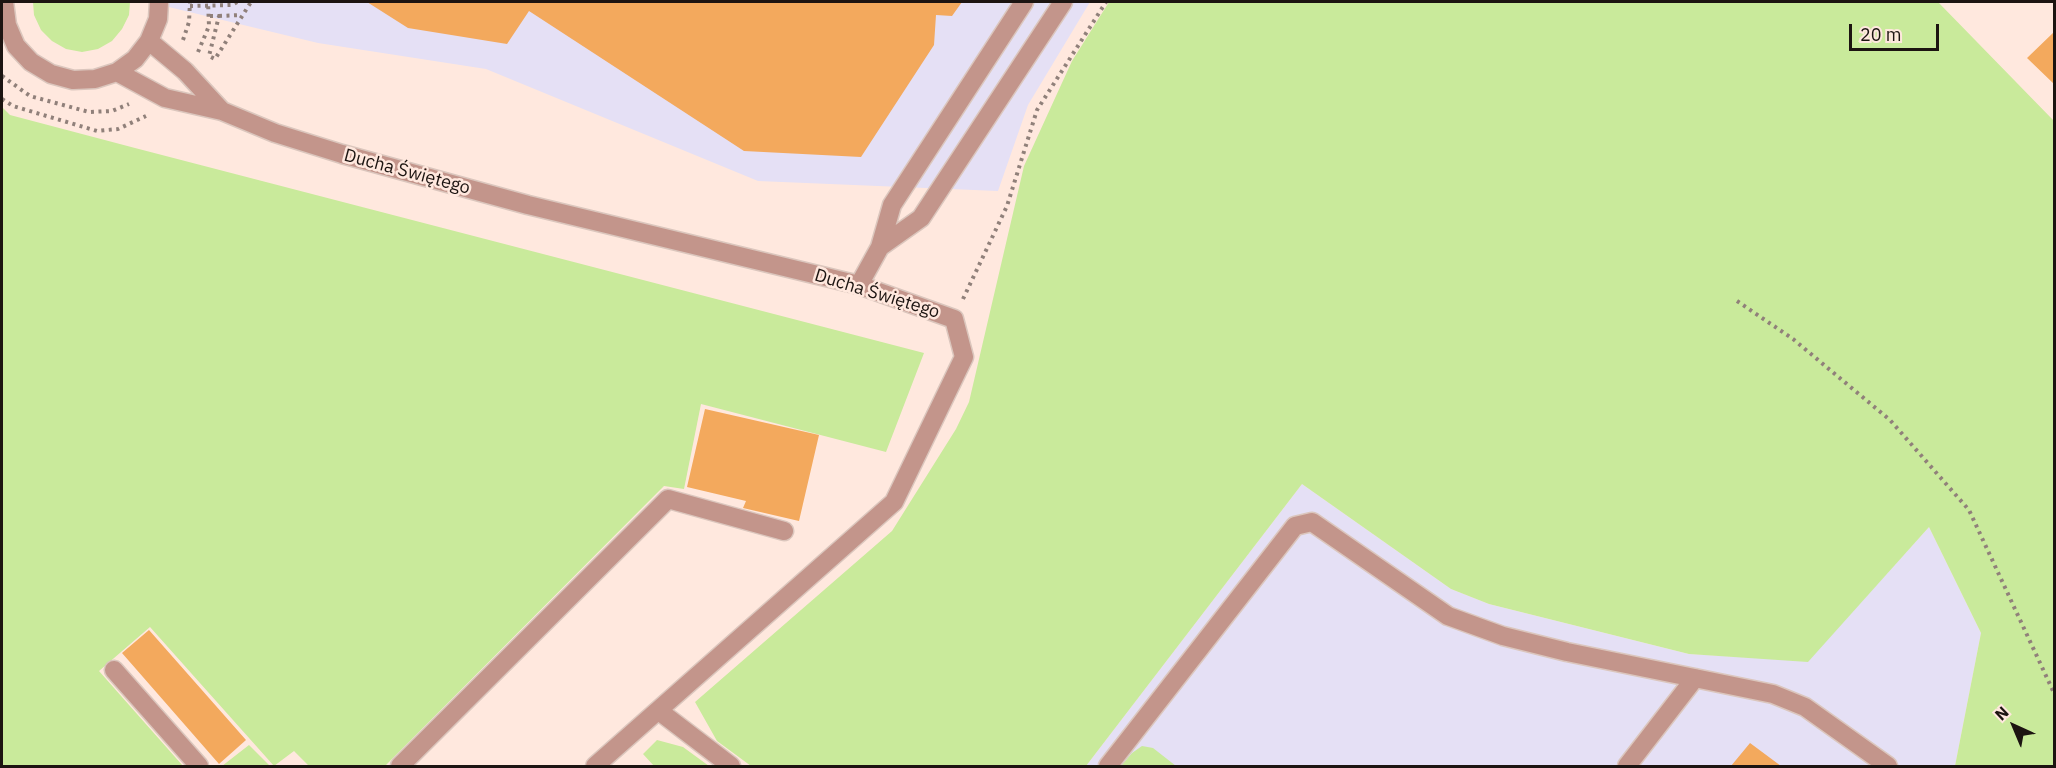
<!DOCTYPE html>
<html>
<head>
<meta charset="utf-8">
<style>
	body { margin:0 }
	#map { position:relative; width:2056px; height:768px; overflow:hidden; background:#ffe8de; font-family:"IBM Plex Sans",sans-serif }
	canvas { display:block }
	.frame { position:absolute; inset:0; border:3px solid #1c1411; pointer-events:none }
	.north { position:absolute; left:1984px; top:696px; width:60px; height:60px; -webkit-text-stroke:4px #ffe8de; paint-order:stroke; rotate:316deg; font-size:16px; font-weight:700; line-height:24px; text-align:center; color:#1c1411 }
	.north::after { content:''; display:block; margin:auto; width:21px; height:27px; background:#1c1411; clip-path:polygon(50% 0,100% 100%,50% 72%,0 100%) }
	.scale { position:absolute; left:1849px; top:24px; width:90px; height:27px; box-sizing:border-box; border:3px solid #1c1411; border-top:0; padding-left:8px; font-size:18px; line-height:21px; white-space:nowrap; color:#1c1411; -webkit-text-stroke:4px #ffe8de; paint-order:stroke }
</style>
</head>
<body>
<div id="map">
<canvas width="2056" height="768"></canvas>
<div class="frame"></div>
<div class="north">N</div>
<div class="scale">20 m</div>
</div>
<script>
const ctx = document.querySelector('canvas').getContext('2d');
ctx.lineJoin = 'round';
function paint(path, color) {
  ctx.fillStyle = color;
  ctx.fill(path, 'evenodd');
}
function poly(rows) {
  const path = new Path2D();
  for (const r of rows) {
    path.moveTo(r[0], r[1]);
    for (let i = 2; i < r.length; i += 2) path.lineTo(r[i], r[i + 1]);
  }
  return path;
}
function stroke(path, color, width, dash) {
  ctx.strokeStyle = color;
  ctx.lineWidth = width;
  ctx.lineCap = dash ? 'butt' : 'round';
  ctx.setLineDash(dash || []);
  ctx.stroke(path);
}
function write(font, color, halo, rows, align = 'center') {
  ctx.font = font + ' "IBM Plex Sans",sans-serif';
  ctx.lineWidth = 5;
  ctx.setLineDash([]);
  ctx.textBaseline = 'middle';
  ctx.strokeStyle = halo;
  ctx.fillStyle = color;
  for (const [text, x, y, turn = 0] of rows) {
    ctx.save();
    ctx.translate(x, y);
    ctx.rotate((+turn || 0) * Math.PI / 180);
    ctx.textAlign = isNaN(turn) ? turn : align;
    if (halo) ctx.strokeText(text, 0, 0);
    ctx.fillText(text, 0, 0);
    ctx.restore();
  }
}
paint(poly([
	[148,2,1090,2,1028,105,998,191,758,181,486,69,318,43],
	[1302,484,1451,589,1489,604,1689,654,1808,661,1929,527,1981,633,1955,766,1086,766]
]), '#e5e0f5');
paint(poly([
	[33,2,130,2,129,15,122,29,112,41,98,49,82,52,66,49,52,41,41,30,34,15],
	[1109,2,1938,2,2054,121,2054,766,1955,766,1981,633,1929,527,1808,662,1689,654,1489,604,1451,589,1302,484,1086,766,751,766,717,741,695,702,892,531,956,429,969,402,1024,166,1072,61],
	[2,107,10,115,135,148,924,353,886,452,701,404,684,489,664,486,385,766,309,766,294,751,274,766,150,627,99,671,183,766,2,766],
	[657,740,683,747,709,766,654,766,643,754],
	[249,745,270,766,222,766],
	[1142,746,1153,748,1176,766,1121,766,1132,753]
]), '#c9ea9b');
paint(poly([
	[367,2,962,2,952,16,936,15,934,45,861,157,744,151,529,11,507,44,408,28],
	[2054,32,2054,84,2027,58],
	[705,409,819,435,799,521,743,508,746,501,687,487],
	[149,630,246,740,219,764,122,653],
	[1750,743,1781,766,1731,766]
]), '#f3a95d');
const minor = poly([
	[4,2,7,25,16,46,31,62,51,74,73,80,95,79,117,72,135,59,149,41,158,19,159,2],
	[149,41,185,71,222,111],
	[117,72,165,98,222,111,275,133,342,154,528,205,859,285,954,319,964,357,894,502,595,766],
	[880,247,921,218,1063,2],
	[859,285,880,247,892,205,1024,2],
	[114,670,199,766],
	[659,711,731,766],
	[400,766,668,499,784,531],
	[1108,766,1295,526,1312,522,1448,616,1503,636,1567,652,1773,694,1805,707,1888,766],
	[1627,766,1695,678]
]);
stroke(minor, '#dbc6bd', 21);
stroke(poly([
	[190,6,232,5,237,2],
	[210,16,219,16,209,56,215,59,251,2],
	[219,16,241,15],
	[183,40,189,22,190,2],
	[198,52,209,26,208,2],
	[2,76,30,96,89,112,112,111,129,104],
	[2,99,13,106,97,131,118,129,146,116],
	[963,299,1007,206,1037,110,1106,2],
	[1737,301,1793,339,1890,420,1969,510,2054,693]
]), '#90807a', 4, [3, 4.5]);
stroke(minor, '#c3958b', 18);
write('18px', '#1c1411', '#ffe8de', [
	["Ducha Świętego",407,172,15],
	["Ducha Świętego",877,294,17]
]);
</script>
</body>
</html>
